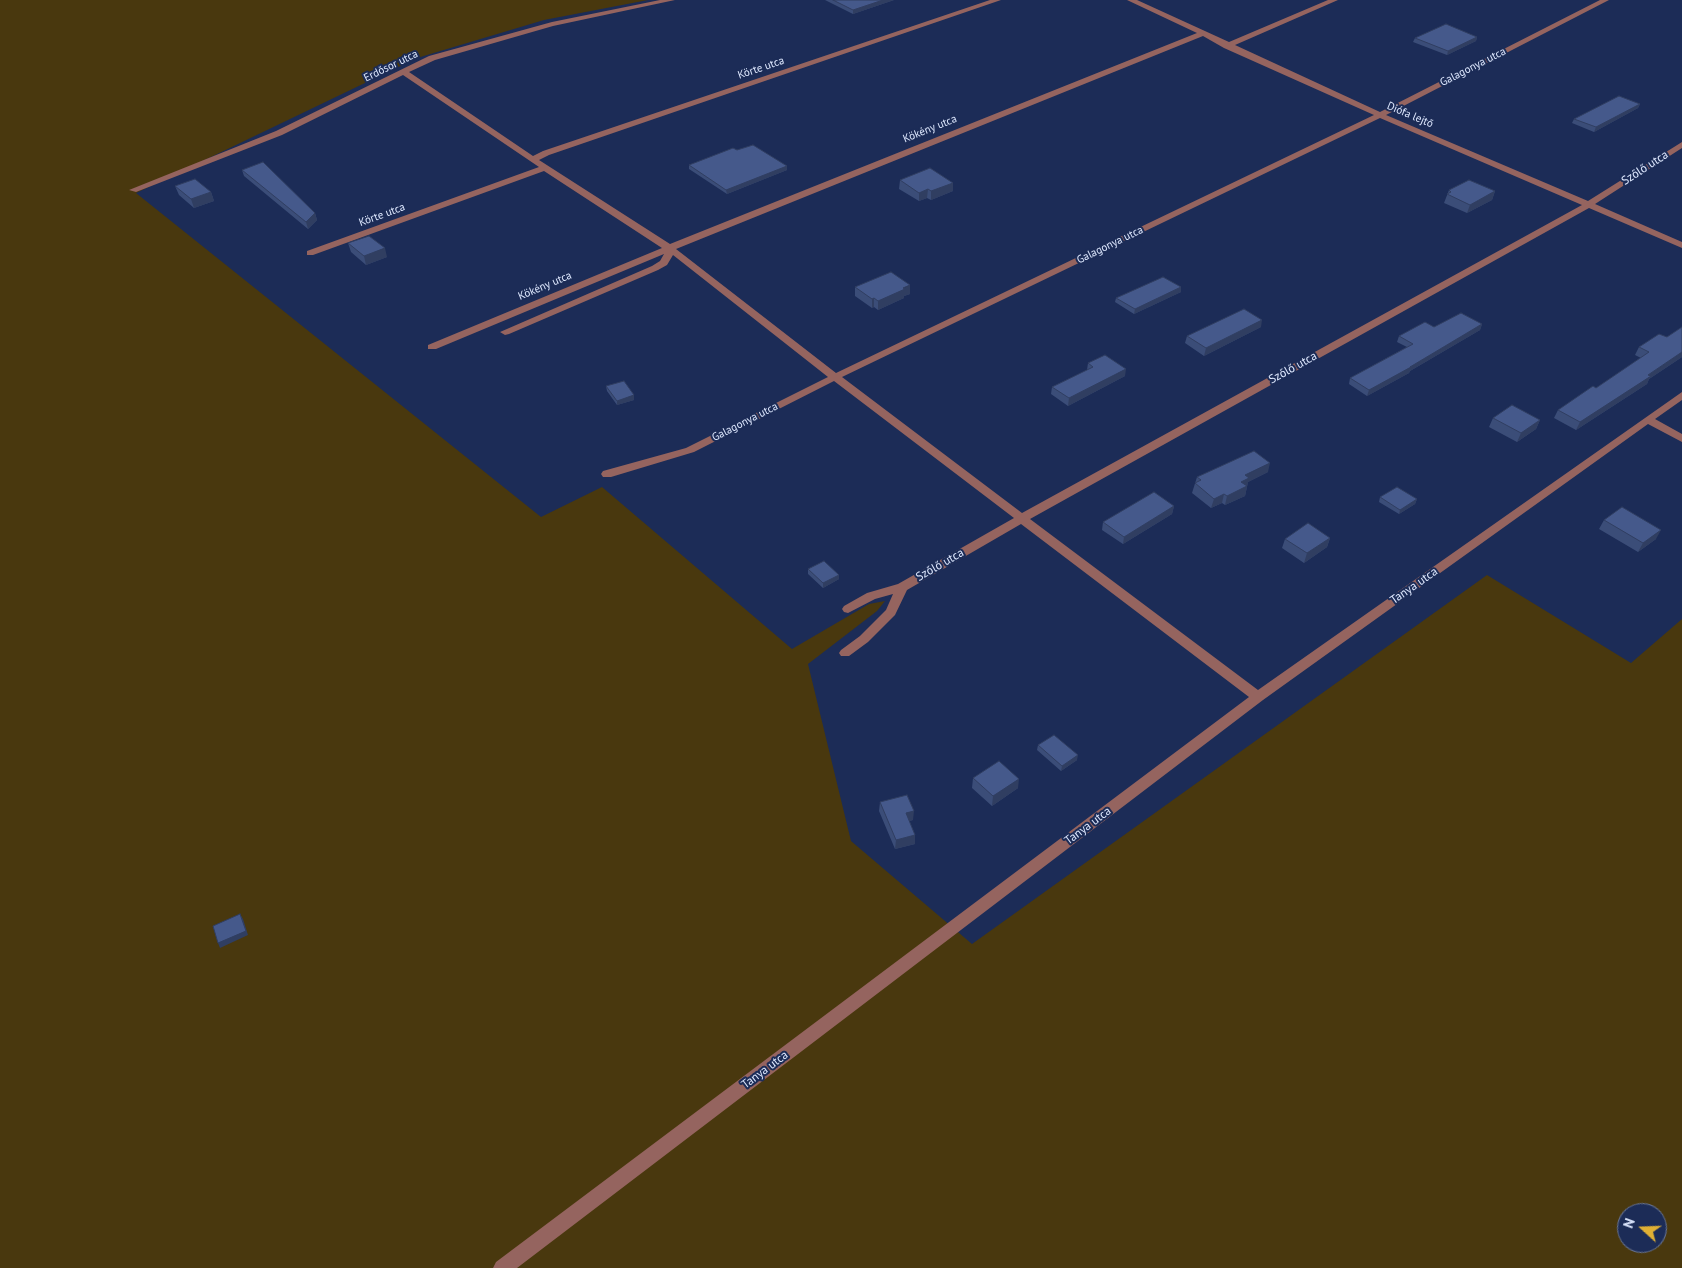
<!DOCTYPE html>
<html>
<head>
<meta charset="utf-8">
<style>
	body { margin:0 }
	#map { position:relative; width:1682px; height:1268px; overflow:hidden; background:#1c2c57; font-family:"PT Sans",sans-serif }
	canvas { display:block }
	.north { position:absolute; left:1617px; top:1203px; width:50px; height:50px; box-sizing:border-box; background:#1c2c57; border:1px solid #6a789a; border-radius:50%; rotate:290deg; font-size:14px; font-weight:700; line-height:20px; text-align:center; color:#dfe9ff }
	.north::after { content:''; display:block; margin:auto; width:18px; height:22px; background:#e0b034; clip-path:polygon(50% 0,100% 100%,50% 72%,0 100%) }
</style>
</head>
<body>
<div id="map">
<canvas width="1682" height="1268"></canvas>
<div class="north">N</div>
</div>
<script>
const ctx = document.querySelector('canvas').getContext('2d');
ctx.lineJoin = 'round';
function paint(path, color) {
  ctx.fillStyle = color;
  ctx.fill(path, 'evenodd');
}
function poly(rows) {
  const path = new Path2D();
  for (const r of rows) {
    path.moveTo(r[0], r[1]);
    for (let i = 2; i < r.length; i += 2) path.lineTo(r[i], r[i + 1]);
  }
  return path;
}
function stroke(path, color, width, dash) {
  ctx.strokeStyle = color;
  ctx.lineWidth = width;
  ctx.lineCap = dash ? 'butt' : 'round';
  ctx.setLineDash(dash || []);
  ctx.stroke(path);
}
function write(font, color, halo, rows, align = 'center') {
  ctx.font = font + ' "PT Sans",sans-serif';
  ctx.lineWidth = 4;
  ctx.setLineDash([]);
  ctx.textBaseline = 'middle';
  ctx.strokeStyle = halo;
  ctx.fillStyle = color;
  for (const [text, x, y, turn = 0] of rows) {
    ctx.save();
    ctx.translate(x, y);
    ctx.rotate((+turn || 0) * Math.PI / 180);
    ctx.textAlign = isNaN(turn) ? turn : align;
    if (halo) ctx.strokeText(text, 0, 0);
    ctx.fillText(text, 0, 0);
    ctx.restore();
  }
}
paint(poly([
	[0,0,648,0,544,20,417,58,136,193,541,517,602,487,792,649,869,604,885,601,877,611,808,664,851,841,972,944,1487,575,1631,663,1682,619,1682,1268,0,1268],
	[1627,1213,1657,1213,1657,1243,1627,1243]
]), '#49380e');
paint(poly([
	[660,0,675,0,553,26,435,60,409,72,533,156,543,151,990,0,1001,0,549,155,539,160,670,244,1197,33,1127,0,1137,0,1229,42,1328,0,1338,0,1235,45,1380,112,1600,0,1609,0,1386,115,1588,201,1682,142,1682,148,1595,204,1682,242,1682,248,1589,208,1030,519,1258,690,1682,392,1682,400,1655,419,1682,434,1682,442,1648,424,1263,700,517,1268,493,1268,496,1262,1249,697,1021,524,907,590,895,615,868,642,849,656,841,656,839,653,841,650,860,636,886,610,893,594,875,599,848,613,844,612,842,609,844,606,867,593,898,584,1014,518,834,381,694,452,611,477,603,477,601,474,603,471,686,448,828,377,673,255,667,265,658,270,509,334,505,335,500,332,652,266,660,261,664,254,436,349,428,349,428,345,662,248,544,171,313,255,307,255,307,251,539,167,403,75,282,135,136,192,129,190,276,131,429,56,552,22,660,0],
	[1203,36,1224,48,1374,115,836,373,676,249,1203,36],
	[1380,118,1582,205,1022,513,842,377,1380,118]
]), '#95645f');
paint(poly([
	[825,0,894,0,853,14],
	[1477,37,1476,41,1447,55,1413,42,1415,38],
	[1640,104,1638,108,1594,132,1572,123,1574,119],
	[737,150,787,166,787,170,727,194,689,169,689,165],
	[242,170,315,213,317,220,308,229,244,176],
	[900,180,953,183,953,191,931,200,927,198,919,201,899,189],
	[175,186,211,192,214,201,194,208,179,195],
	[1449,190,1495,191,1492,200,1467,213,1444,203],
	[348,243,387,257,366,265,351,252],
	[855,287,910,294,904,296,904,298,878,310,874,307,872,308,855,296],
	[1181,287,1181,292,1134,314,1115,302,1116,298],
	[1482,324,1480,330,1410,371,1409,373,1367,396,1349,384,1350,378,1407,347,1397,342,1399,336,1434,327],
	[1261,327,1204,356,1185,343,1187,336],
	[1682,327,1682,357,1649,379,1647,384,1576,430,1554,418,1558,410,1596,388,1641,358,1635,355,1639,347,1667,337],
	[1088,363,1125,376,1068,406,1051,394,1052,387,1087,370],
	[606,386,634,400,617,405,607,391],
	[1493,418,1540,420,1536,429,1517,442,1489,427],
	[1268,472,1248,482,1245,496,1225,505,1222,503,1211,508,1192,493,1197,477],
	[1380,497,1417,499,1415,504,1399,514,1379,502],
	[1174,506,1172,514,1123,544,1102,530,1103,522],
	[1604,520,1656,539,1638,552,1599,529],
	[1330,538,1327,547,1304,563,1282,548,1285,539],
	[808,569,839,575,839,579,823,588,808,574],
	[1038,745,1077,760,1061,771,1037,750],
	[973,778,1018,788,992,806,972,788],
	[880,802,913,820,909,821,915,835,915,844,895,849,879,811]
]), '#3b4d78');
paint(poly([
	[883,0,894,0,853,14,853,10],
	[1477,37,1476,41,1447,55,1448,51],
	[1640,104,1638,108,1594,132,1596,127],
	[787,166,787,170,727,194,726,190],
	[953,183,953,191,931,200,931,191],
	[928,189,927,198,919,201,919,193],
	[1495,191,1492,200,1467,213,1470,205],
	[211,192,214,201,194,208,191,199],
	[315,213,317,220,308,229,306,222],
	[385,248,387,257,366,265,364,256],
	[910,285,910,294,904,296,904,298,878,310,878,301],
	[1181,287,1181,292,1134,314,1135,309],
	[874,298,874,307,872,308,872,299],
	[1262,320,1261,327,1204,356,1206,348],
	[1482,324,1480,330,1410,371,1409,373,1367,396,1369,390,1410,367],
	[1682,352,1682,357,1649,379,1647,384,1576,430,1580,422],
	[1126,369,1125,376,1068,406,1069,398],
	[634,395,634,400,617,405,617,401],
	[1540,420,1536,429,1517,442,1521,433],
	[1270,463,1268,472,1248,482,1245,496,1225,505,1227,496,1241,482,1245,475],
	[1224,494,1222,503,1211,508,1214,499],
	[1417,499,1415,504,1399,514,1400,510],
	[1174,506,1172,514,1123,544,1124,537],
	[1661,530,1656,539,1638,552,1643,543],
	[1330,538,1327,547,1304,563,1307,553],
	[839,575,839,579,823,588,823,583],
	[1078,755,1077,760,1061,771,1062,766],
	[1019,779,1018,788,992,806,993,796],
	[914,811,913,820,905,822,906,813],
	[915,835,915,844,895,849,896,840],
	[240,914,243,919,248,935,220,948,218,943]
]), '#303e61');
const building = poly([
	[833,0,883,0,853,10,833,0],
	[1446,24,1477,37,1448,51,1415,38,1446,24],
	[1619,96,1640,104,1596,127,1574,119,1619,96],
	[753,145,787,166,726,190,689,165,733,148,737,150,753,145],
	[263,162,315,213,306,222,242,170,263,162],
	[930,168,953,183,931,191,928,189,919,193,900,180,930,168],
	[195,179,211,192,191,199,175,186,195,179],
	[1469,180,1495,191,1470,205,1447,194,1451,192,1449,190,1469,180],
	[369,236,385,248,364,256,348,243,369,236],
	[891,272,910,285,903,288,905,289,878,301,874,298,872,299,855,287,891,272],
	[1163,277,1181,287,1135,309,1116,298,1163,277],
	[1244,309,1262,320,1206,348,1187,336,1244,309],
	[1461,313,1482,324,1410,367,1411,367,1369,390,1350,378,1413,344,1399,336,1425,322,1434,327,1461,313],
	[1682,327,1682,352,1648,375,1651,376,1580,422,1558,410,1593,386,1596,388,1649,352,1639,347,1659,334,1667,337,1682,327],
	[1105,355,1126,369,1069,398,1052,387,1093,367,1088,363,1105,355],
	[624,381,634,395,617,401,606,386,624,381],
	[1512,405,1540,420,1521,433,1493,418,1512,405],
	[1254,451,1270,463,1245,475,1249,478,1241,482,1247,486,1227,496,1224,494,1214,499,1195,483,1201,480,1197,477,1254,451],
	[1397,487,1417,499,1400,510,1380,497,1397,487],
	[1154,492,1174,506,1124,537,1103,522,1154,492],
	[1622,507,1661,530,1643,543,1604,520,1622,507],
	[1308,523,1330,538,1307,553,1285,539,1308,523],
	[824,561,839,575,823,583,808,569,824,561],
	[1054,735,1078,755,1062,766,1038,745,1054,735],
	[999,761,1019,779,993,796,973,778,999,761],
	[907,795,914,811,906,813,915,835,896,840,880,802,907,795],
	[240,914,246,931,218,943,213,926,240,914]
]);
paint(building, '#45598b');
stroke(building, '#303e61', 1);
write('11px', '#dfe9ff', '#1c2c57', [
	["Erdősor utca",391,66,-26],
	["Galagonya utca",1473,67,-27],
	["Körte utca",761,68,-19],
	["Diófa lejtő",1410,115,23],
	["Kökény utca",930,129,-22],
	["Körte utca",382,215,-20],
	["Galagonya utca",1110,245,-26],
	["Kökény utca",545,286,-23],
	["Galagonya utca",745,422,-27]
]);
write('12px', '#dfe9ff', '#1c2c57', [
	["Szőlő utca",1645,168,-33],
	["Szőlő utca",1293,368,-29],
	["Szőlő utca",940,565,-30],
	["Tanya utca",1414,586,-35],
	["Tanya utca",1088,826,-37],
	["Tanya utca",765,1070,-37]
]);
</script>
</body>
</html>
